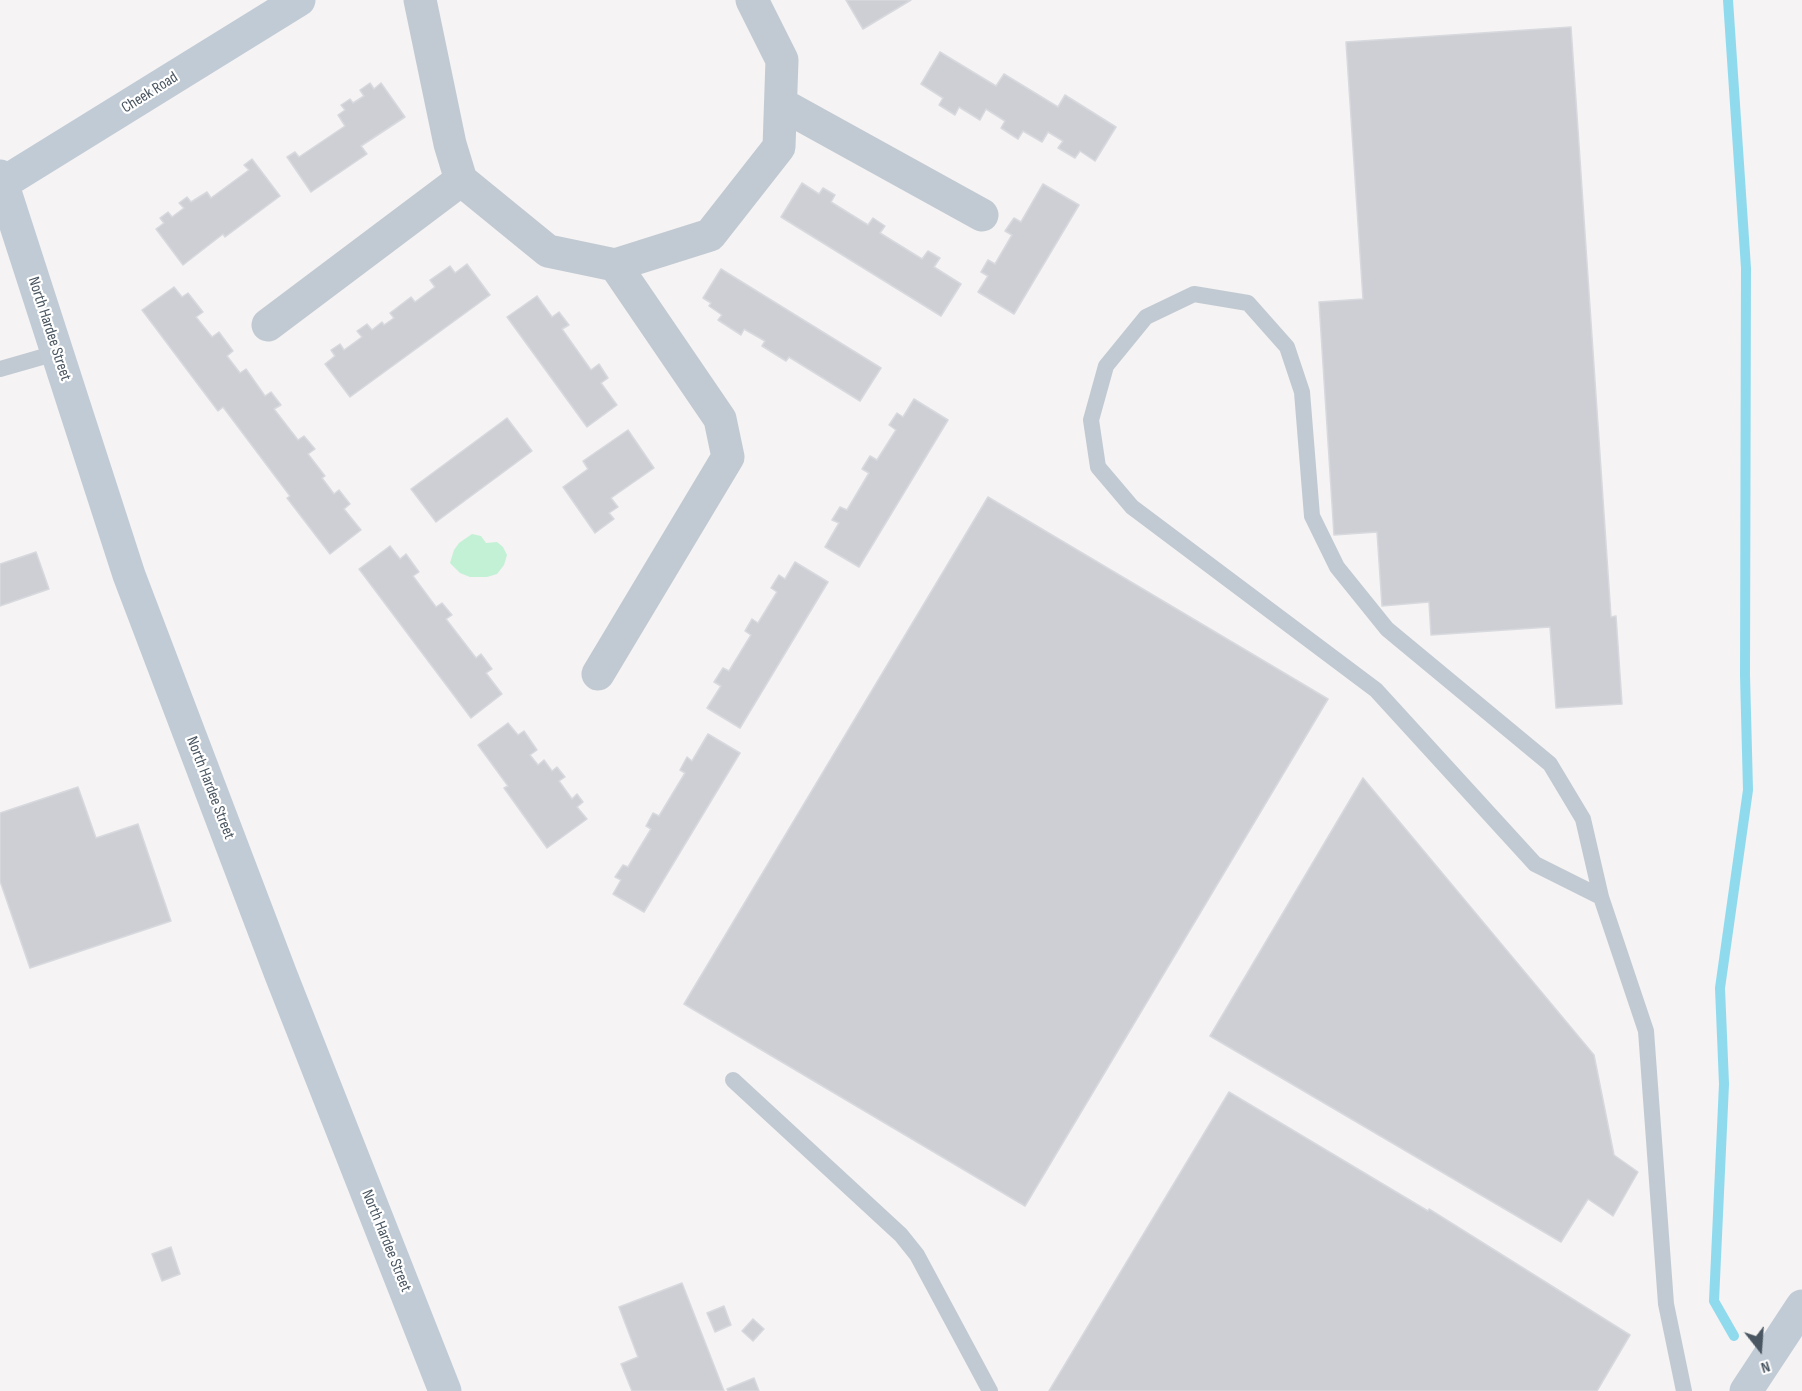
<!DOCTYPE html>
<html>
<head>
<meta charset="utf-8">
<style>
	body { margin:0 }
	#map { position:relative; width:1802px; height:1391px; overflow:hidden; background:#f5f3f3; font-family:"Sofia Sans Condensed",sans-serif }
	canvas { display:block }
	.north { position:absolute; left:1730px; top:1319px; width:60px; height:60px; -webkit-text-stroke:4px #fff; paint-order:stroke; rotate:163deg; font-size:16px; font-weight:700; line-height:24px; text-align:center; color:#4a5661 }
	.north::after { content:''; display:block; margin:auto; width:21px; height:27px; background:#4a5661; clip-path:polygon(50% 0,100% 100%,50% 72%,0 100%) }
</style>
</head>
<body>
<div id="map">
<canvas width="1802" height="1391"></canvas>
<div class="north">N</div>
</div>
<script>
const ctx = document.querySelector('canvas').getContext('2d');
ctx.lineJoin = 'round';
function paint(path, color) {
  ctx.fillStyle = color;
  ctx.fill(path, 'evenodd');
}
function poly(rows) {
  const path = new Path2D();
  for (const r of rows) {
    path.moveTo(r[0], r[1]);
    for (let i = 2; i < r.length; i += 2) path.lineTo(r[i], r[i + 1]);
  }
  return path;
}
function stroke(path, color, width, dash) {
  ctx.strokeStyle = color;
  ctx.lineWidth = width;
  ctx.lineCap = dash ? 'butt' : 'round';
  ctx.setLineDash(dash || []);
  ctx.stroke(path);
}
function write(font, color, halo, rows, align = 'center') {
  ctx.font = font + ' "Sofia Sans Condensed",sans-serif';
  ctx.lineWidth = 4.5;
  ctx.setLineDash([]);
  ctx.textBaseline = 'middle';
  ctx.strokeStyle = halo;
  ctx.fillStyle = color;
  for (const [text, x, y, turn = 0] of rows) {
    ctx.save();
    ctx.translate(x, y);
    ctx.rotate((+turn || 0) * Math.PI / 180);
    ctx.textAlign = isNaN(turn) ? turn : align;
    if (halo) ctx.strokeText(text, 0, 0);
    ctx.fillText(text, 0, 0);
    ctx.restore();
  }
}
paint(poly([
	[472,534,481,536,486,543,497,542,503,547,507,555,504,565,497,574,487,577,470,577,460,573,450,563,454,550,459,543]
]), '#c3f1d5');
stroke(poly([
	[1728,0,1746,268,1745,675,1748,790,1720,988,1724,1084,1714,1301,1734,1336]
]), '#90daee', 10);
const building = poly([
	[846,0,911,0,863,29,846,0],
	[1571,27,1611,617,1616,616,1622,704,1556,708,1550,627,1431,635,1429,602,1382,606,1377,532,1334,535,1319,302,1363,299,1346,42,1571,27],
	[940,52,996,86,1004,74,1058,107,1065,95,1116,127,1095,161,1080,151,1075,158,1058,148,1063,141,1048,132,1042,142,1023,131,1018,139,1001,128,1005,121,986,109,980,120,959,107,955,115,939,105,943,98,921,84,940,52],
	[370,83,374,89,381,83,405,117,361,146,367,154,311,192,287,157,295,152,299,157,345,126,338,115,345,110,341,105,350,99,353,103,364,96,360,90,370,83],
	[252,159,280,196,225,237,223,234,183,265,156,229,164,223,160,218,168,212,172,217,184,208,179,203,187,197,191,202,207,192,211,198,249,170,244,165,252,159],
	[802,183,819,194,823,188,835,195,831,202,868,225,873,218,885,226,880,233,922,259,928,251,940,258,934,267,961,284,941,316,781,217,802,183],
	[1043,184,1079,205,1014,314,978,292,988,276,981,272,988,260,995,264,1012,235,1005,231,1014,218,1021,222,1043,184],
	[467,264,490,295,350,397,325,364,335,356,331,350,340,344,344,350,362,337,357,331,367,324,372,330,382,322,384,325,394,318,390,313,411,297,415,302,435,287,430,280,450,266,455,273,467,264],
	[721,269,881,368,860,401,789,357,786,361,762,346,765,341,744,329,741,335,718,320,722,315,709,306,711,303,703,298,721,269],
	[174,287,182,297,188,293,203,312,196,317,212,337,219,332,233,351,227,356,240,373,246,369,265,396,271,392,281,405,274,409,298,440,304,436,315,449,308,454,325,476,322,478,334,494,339,490,350,504,344,509,361,530,330,554,287,498,290,496,223,407,218,411,142,310,174,287],
	[537,296,552,317,559,312,569,325,562,329,591,370,599,364,608,378,601,383,617,405,587,427,507,317,537,296],
	[914,399,948,420,859,567,825,547,839,523,832,520,840,507,847,510,869,473,862,469,870,456,877,460,896,430,889,425,897,413,903,417,914,399],
	[507,418,532,451,436,522,411,489,507,418],
	[628,430,654,468,611,498,618,507,609,513,614,519,595,533,563,487,588,469,583,461,628,430],
	[988,497,1328,699,1025,1206,684,1004,988,497],
	[390,546,400,559,406,554,419,572,413,576,436,607,442,603,452,615,446,619,476,658,481,654,492,669,486,673,502,694,471,718,359,569,390,546],
	[36,552,49,589,0,606,0,564,36,552],
	[795,562,828,582,740,728,707,708,721,686,714,682,723,668,729,671,751,635,745,631,752,619,758,623,777,592,771,588,779,575,785,579,795,562],
	[508,723,518,735,524,731,537,750,530,755,538,765,544,760,552,771,557,767,565,777,559,781,572,799,577,794,583,802,577,807,587,819,547,848,504,788,508,786,478,745,508,723],
	[708,734,740,753,644,912,613,894,621,880,615,877,623,865,628,867,651,829,646,826,653,813,659,816,685,773,680,770,687,757,692,761,708,734],
	[1363,778,1594,1055,1614,1155,1638,1172,1613,1216,1588,1199,1561,1242,1210,1036,1363,778],
	[78,787,96,838,138,824,171,921,30,968,0,881,0,813,78,787],
	[1229,1092,1428,1211,1429,1209,1630,1335,1597,1391,1049,1391,1229,1092],
	[171,1247,180,1274,162,1281,152,1254,171,1247],
	[682,1283,724,1391,632,1391,621,1364,638,1357,619,1307,682,1283],
	[724,1306,731,1325,715,1332,707,1313,724,1306],
	[753,1319,764,1329,753,1341,742,1331,753,1319],
	[754,1378,759,1391,728,1391,727,1389,754,1378]
]);
paint(building, '#cdcfd5');
stroke(building, '#d7d9de', 1.5);
stroke(poly([
	[0,369,56,353],
	[1601,897,1535,864,1376,690,1132,507,1098,467,1091,420,1106,366,1146,317,1194,294,1248,303,1287,347,1302,392,1312,516,1337,567,1387,629,1550,764,1583,819,1601,897,1646,1031,1666,1304,1684,1391],
	[733,1080,901,1235,917,1255,990,1391]
]), '#c1cad2', 16);
stroke(poly([
	[420,0,450,144,461,180,548,251,615,265,710,235,779,147,782,60,752,0],
	[781,104,982,215],
	[268,325,461,180],
	[598,674,728,457,720,419,615,265]
]), '#c1cad2', 33);
stroke(poly([
	[0,176,129,575,281,975,445,1391],
	[0,185,299,0],
	[1746,1391,1802,1306]
]), '#c1cbd6', 33);
write('16px', '#4a5661', '#fff', [
	["Cheek Road",150,93,-32],
	["North Hardee Street",49,329,72],
	["North Hardee Street",210,788,69],
	["North Hardee Street",386,1241,68]
]);
</script>
</body>
</html>
